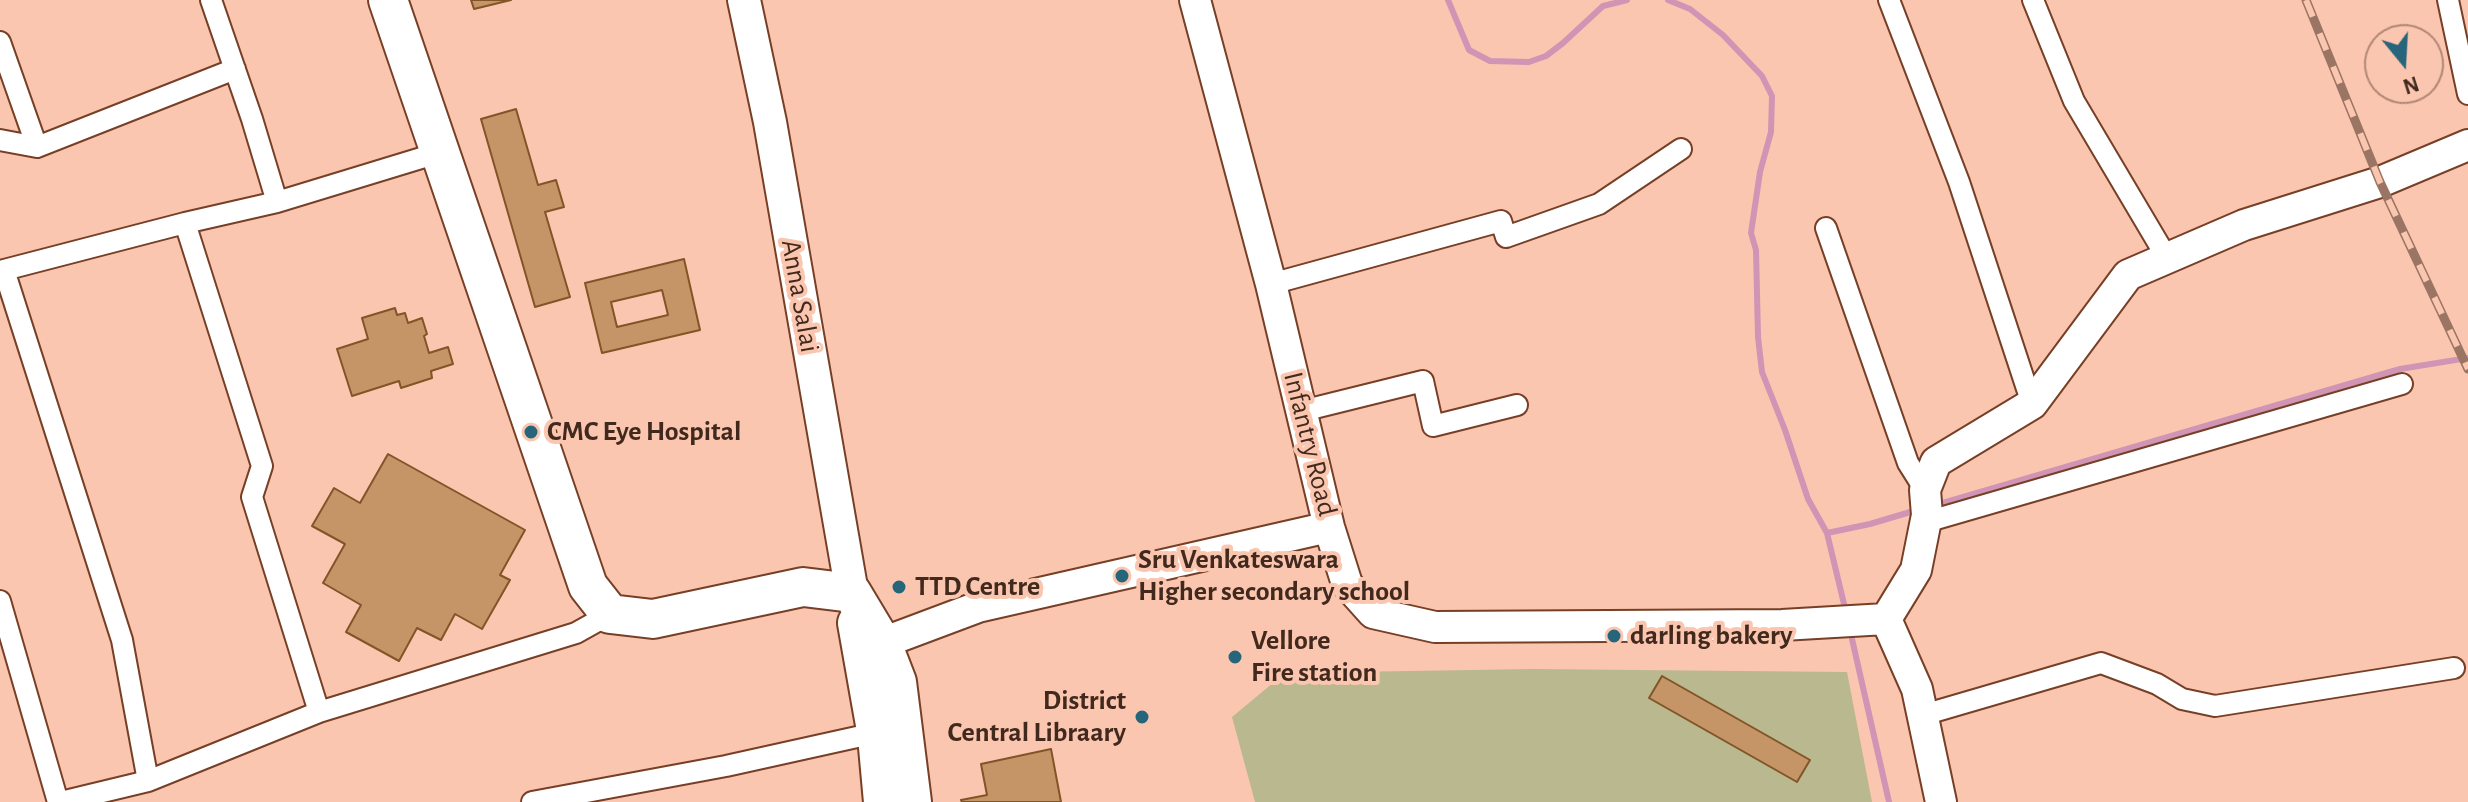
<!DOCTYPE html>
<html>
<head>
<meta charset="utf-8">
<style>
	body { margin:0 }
	#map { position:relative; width:2468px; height:802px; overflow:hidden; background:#fbc6af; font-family:"Alegreya Sans",sans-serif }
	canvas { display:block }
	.north { position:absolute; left:2364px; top:24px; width:80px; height:80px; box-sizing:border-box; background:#fbc6af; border:2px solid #b18775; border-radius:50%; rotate:162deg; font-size:22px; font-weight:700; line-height:32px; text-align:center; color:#42291e }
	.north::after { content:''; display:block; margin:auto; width:28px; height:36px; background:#27657b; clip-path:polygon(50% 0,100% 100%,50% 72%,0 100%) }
</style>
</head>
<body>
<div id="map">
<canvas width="2468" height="802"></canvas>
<div class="north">N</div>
</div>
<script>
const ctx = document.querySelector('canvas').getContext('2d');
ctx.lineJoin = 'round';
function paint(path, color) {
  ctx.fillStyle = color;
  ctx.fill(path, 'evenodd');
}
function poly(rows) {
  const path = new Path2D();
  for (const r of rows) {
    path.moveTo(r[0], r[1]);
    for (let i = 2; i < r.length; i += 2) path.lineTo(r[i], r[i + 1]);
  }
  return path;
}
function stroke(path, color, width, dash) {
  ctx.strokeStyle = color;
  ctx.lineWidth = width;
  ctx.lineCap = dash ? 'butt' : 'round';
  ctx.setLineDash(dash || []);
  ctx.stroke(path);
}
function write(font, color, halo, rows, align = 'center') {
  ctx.font = font + ' "Alegreya Sans",sans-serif';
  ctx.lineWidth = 8;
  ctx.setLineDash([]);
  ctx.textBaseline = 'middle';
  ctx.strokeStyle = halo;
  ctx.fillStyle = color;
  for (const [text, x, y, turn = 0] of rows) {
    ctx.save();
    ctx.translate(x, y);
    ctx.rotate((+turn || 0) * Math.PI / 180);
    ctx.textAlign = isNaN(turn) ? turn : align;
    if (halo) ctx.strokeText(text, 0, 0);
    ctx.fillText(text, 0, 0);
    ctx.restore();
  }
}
paint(poly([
	[1533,669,1847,672,1872,802,1255,802,1232,717,1285,673]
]), '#bab88e');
stroke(poly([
	[1448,0,1469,50,1490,61,1529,62,1546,56,1563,43,1603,6,1627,0],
	[1668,0,1690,9,1723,35,1762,76,1772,96,1771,132,1760,172,1751,233,1756,250,1758,337,1762,372,1785,430,1808,499,1827,533,1870,524,1917,510],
	[1936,505,2400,369,2468,358],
	[1827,533,1844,604],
	[1852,639,1889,802]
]), '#d094b5', 6);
const building = poly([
	[471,0,511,0,474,9,471,0],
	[516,109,538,185,556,180,564,207,545,212,570,297,535,307,481,119,516,109],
	[684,259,700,330,602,353,585,283,684,259],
	[662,290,668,315,617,327,611,302,662,290],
	[395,308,397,315,405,313,408,323,422,318,427,334,424,336,429,353,448,347,453,364,431,371,432,378,401,388,399,381,352,396,337,349,368,339,362,318,395,308],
	[388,454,525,530,500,575,510,580,482,629,455,614,441,640,417,628,399,661,346,632,361,605,323,583,345,544,312,526,334,488,360,503,388,454],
	[1662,676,1810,760,1797,782,1649,698,1662,676],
	[1051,749,1061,802,962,802,961,800,987,795,981,764,1051,749]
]);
paint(building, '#c59567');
stroke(building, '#815527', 2);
const street = poly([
	[211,0,252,119,277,202],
	[1889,0,1959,182,2032,404],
	[2033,0,2074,101,2167,258],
	[2448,0,2468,94],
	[0,42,37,147],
	[0,140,37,147,235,69],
	[185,223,262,466,252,497,319,712,576,633,610,614],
	[1826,228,1908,463,1925,490],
	[4,270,122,640,148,781],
	[0,273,4,270,185,223,277,202,441,152],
	[1271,284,1501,221,1506,237,1599,204,1681,149],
	[1302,411,1423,381,1433,426,1517,405],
	[1926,522,2402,384],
	[0,601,58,802],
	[1923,715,2101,663,2157,684,2182,699,2215,706,2454,668],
	[61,802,148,781,319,712],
	[532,802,726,766,857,737,877,736]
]);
const secondary = poly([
	[1195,0,1271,284,1329,527,1347,584,1373,613,1435,627,1782,625,1886,619,1917,689,1941,802],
	[1886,619,1916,570,1927,515,1925,490,1936,462,2032,404,2128,275,2244,225,2380,182,2468,145],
	[882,643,978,607,1329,527]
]);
const primary = poly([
	[744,0,770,122,852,593]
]);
const highway = poly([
	[388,0,588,586,610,614,653,619,803,587,852,593],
	[852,593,882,643,897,682,912,802],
	[857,623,877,736,883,802]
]);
stroke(street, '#763f26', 24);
stroke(secondary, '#763f26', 34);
stroke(primary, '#763f26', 36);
stroke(highway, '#763f26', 42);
stroke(street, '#fff', 20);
stroke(secondary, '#fff', 30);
stroke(primary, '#fff', 32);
stroke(highway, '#fff', 38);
const rail = poly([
	[2306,0,2380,182,2468,369]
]);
stroke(rail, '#9b7564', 9);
stroke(rail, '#fbc6af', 6, [18]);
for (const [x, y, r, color] of [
	[531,432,8,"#27657b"],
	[1122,576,8,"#27657b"],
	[899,587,8,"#27657b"],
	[1614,636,8,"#27657b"],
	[1235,657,8,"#27657b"],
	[1142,717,8,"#27657b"]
]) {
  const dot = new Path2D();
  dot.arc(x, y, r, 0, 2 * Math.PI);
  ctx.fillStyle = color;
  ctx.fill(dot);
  stroke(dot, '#fbc6af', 3);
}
write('28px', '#42291e', '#fbc6af', [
	["Anna Salai",800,296,80],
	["Infantry Road",1310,444,76]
]);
write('bold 28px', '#42291e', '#fbc6af', [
	["CMC Eye Hospital",547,432],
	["Sru Venkateswara",1138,560],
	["Higher secondary school",1138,592],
	["TTD Centre",915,587],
	["darling bakery",1630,636],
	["Vellore",1251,641],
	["Fire station",1251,673],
	["District",1126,701,"right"],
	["Central Libraary",1126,733,"right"]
], 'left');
</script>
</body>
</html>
